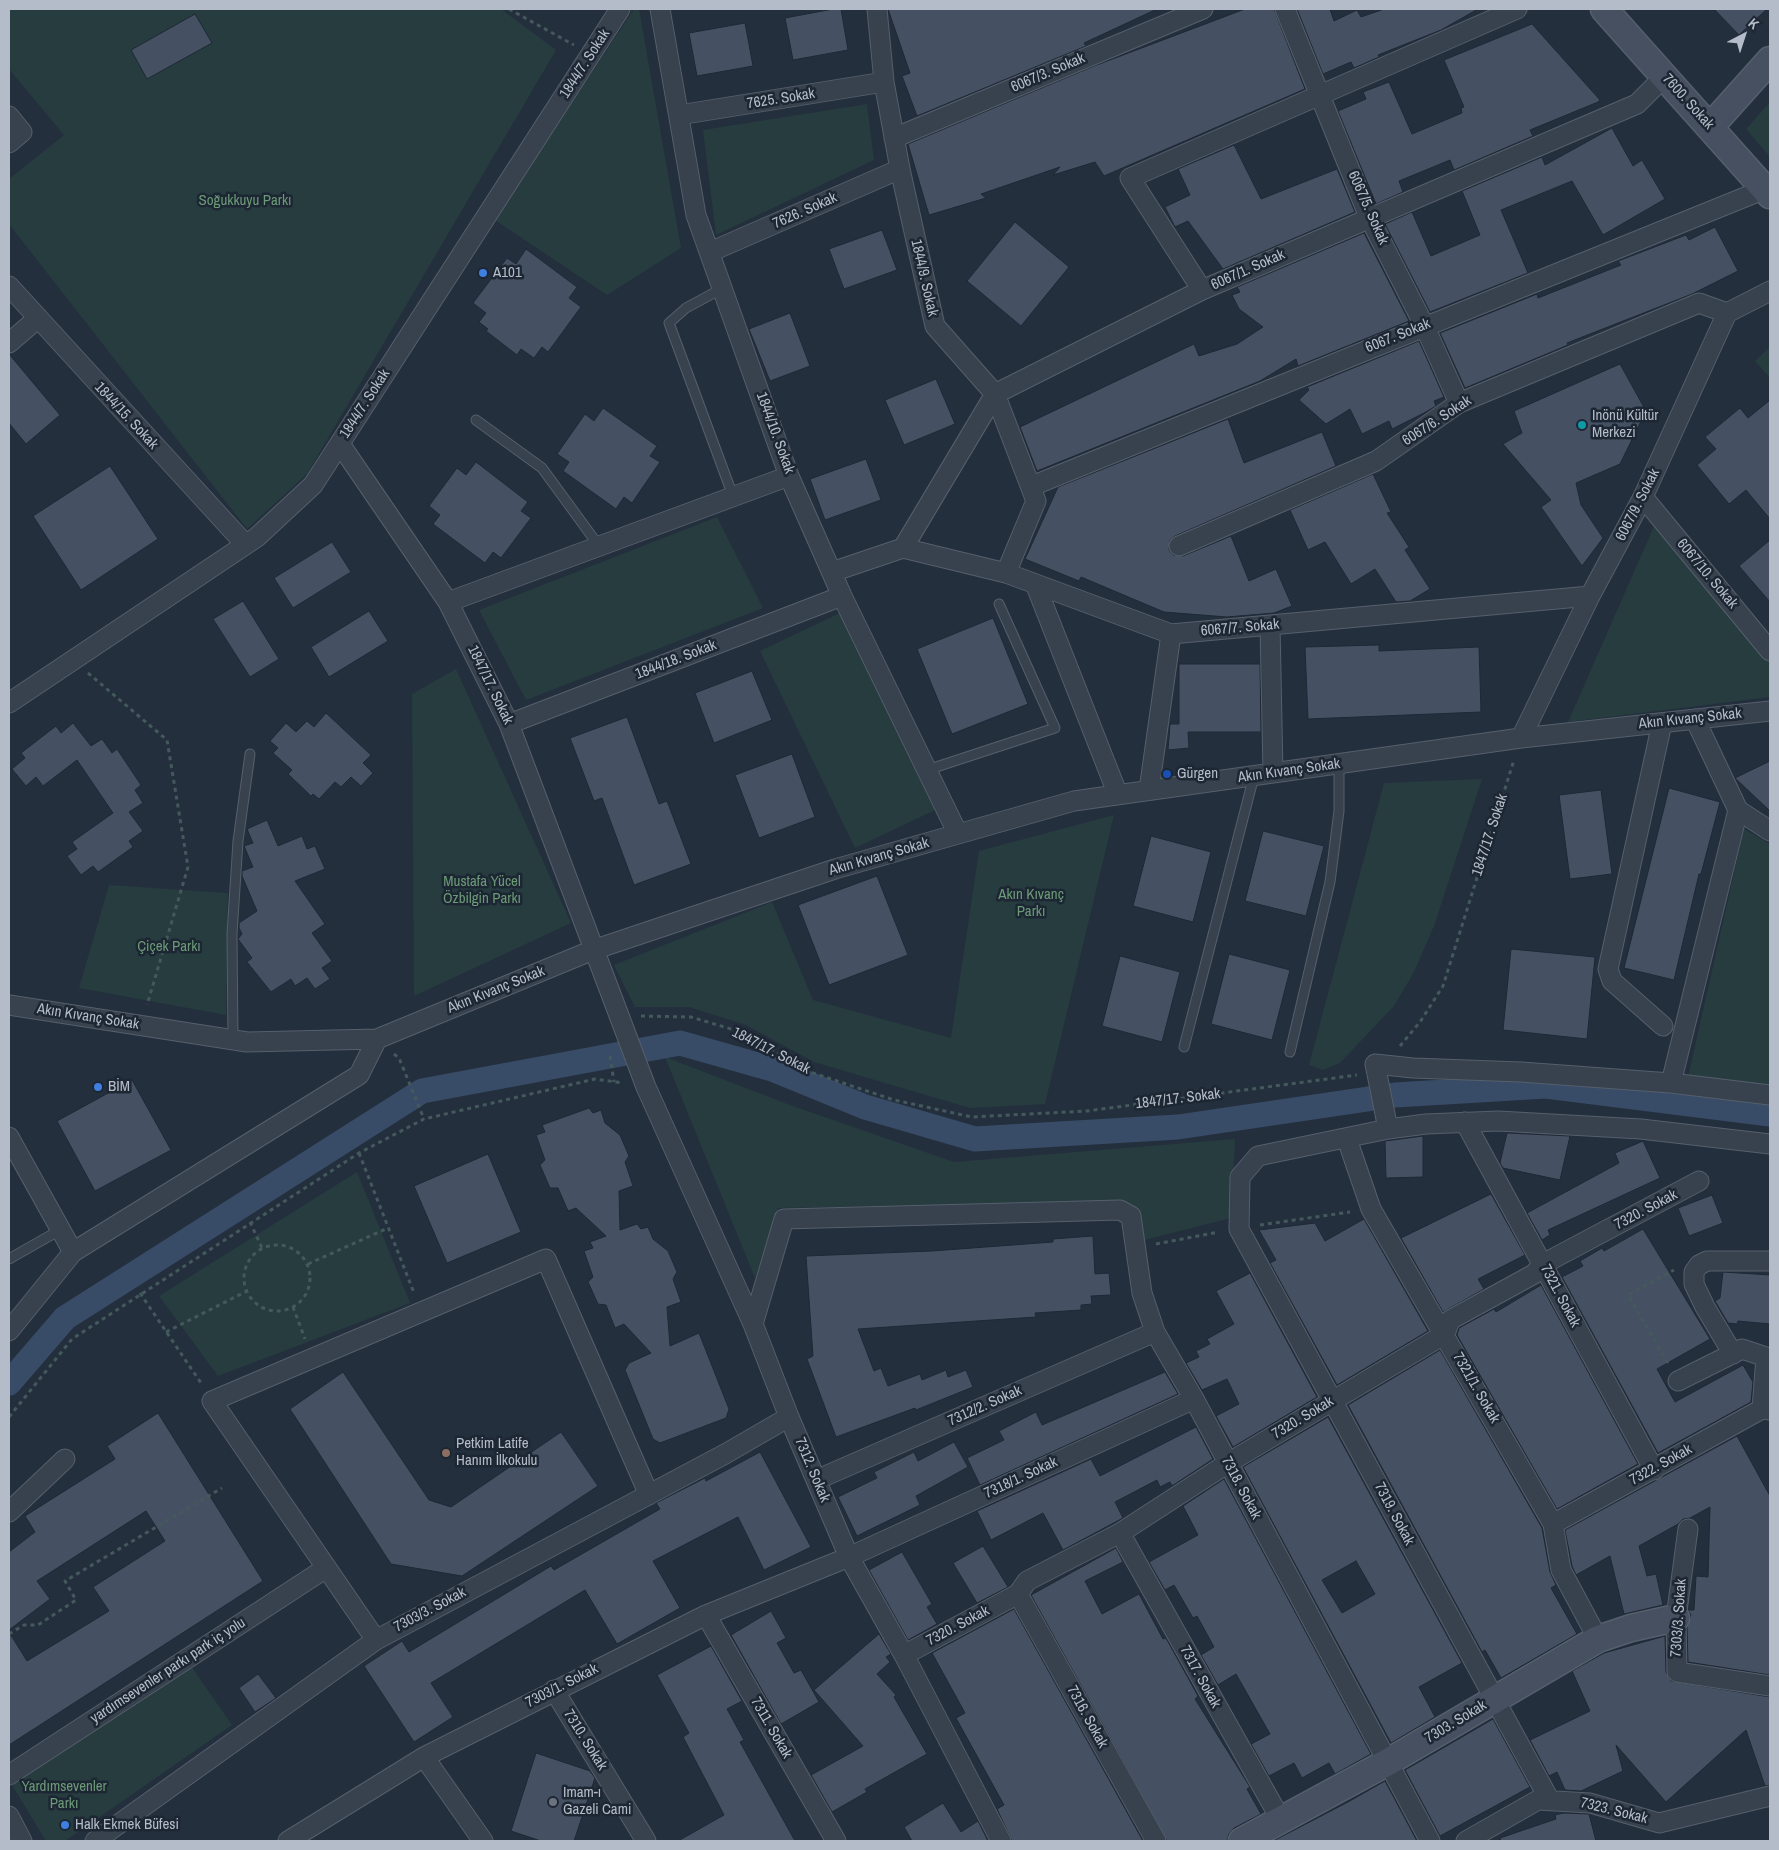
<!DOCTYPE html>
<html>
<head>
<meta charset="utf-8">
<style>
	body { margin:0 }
	#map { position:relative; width:1779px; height:1850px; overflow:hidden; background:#242f3e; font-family:"Archivo Narrow",sans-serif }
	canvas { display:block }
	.frame { position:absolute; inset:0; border:10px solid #b4bcc9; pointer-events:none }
	.north { position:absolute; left:1719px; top:10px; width:50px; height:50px; -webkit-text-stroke:4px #1d2633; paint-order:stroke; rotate:40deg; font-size:14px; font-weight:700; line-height:20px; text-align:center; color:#b4bcc9 }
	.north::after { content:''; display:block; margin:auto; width:18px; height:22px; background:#b4bcc9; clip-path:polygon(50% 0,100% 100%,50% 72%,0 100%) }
</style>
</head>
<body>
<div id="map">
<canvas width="1779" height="1850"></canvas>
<div class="frame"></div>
<div class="north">K</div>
</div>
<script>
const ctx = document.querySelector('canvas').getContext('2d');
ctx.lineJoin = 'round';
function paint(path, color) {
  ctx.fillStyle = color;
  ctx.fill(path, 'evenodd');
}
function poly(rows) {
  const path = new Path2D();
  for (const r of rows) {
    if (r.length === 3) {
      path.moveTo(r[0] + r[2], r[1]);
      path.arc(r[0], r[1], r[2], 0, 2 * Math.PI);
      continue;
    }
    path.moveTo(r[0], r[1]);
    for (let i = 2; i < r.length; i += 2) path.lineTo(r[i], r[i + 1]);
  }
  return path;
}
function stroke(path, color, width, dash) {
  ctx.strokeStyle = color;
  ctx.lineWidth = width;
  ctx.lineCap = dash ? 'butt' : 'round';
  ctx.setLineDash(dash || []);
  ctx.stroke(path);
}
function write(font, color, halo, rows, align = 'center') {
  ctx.font = font + ' "Archivo Narrow",sans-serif';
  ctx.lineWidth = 5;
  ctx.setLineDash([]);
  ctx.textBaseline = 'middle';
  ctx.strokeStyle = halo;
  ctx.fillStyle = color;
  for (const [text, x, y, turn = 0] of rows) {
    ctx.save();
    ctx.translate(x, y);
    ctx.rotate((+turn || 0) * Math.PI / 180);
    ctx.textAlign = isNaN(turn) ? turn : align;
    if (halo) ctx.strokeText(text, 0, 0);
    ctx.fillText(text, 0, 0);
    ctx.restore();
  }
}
paint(poly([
	[9,9,501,9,556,50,307,474,247,529,9,224,9,179,64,135,9,69],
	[634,9,639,9,681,248,607,295,495,220],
	[1770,102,1770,157,1746,129],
	[867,104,874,160,716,235,703,130],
	[1770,347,1770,378,1755,361],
	[717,517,763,608,526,700,479,610],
	[1655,524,1770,659,1770,697,1568,722],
	[840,613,935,810,855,848,760,651],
	[456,669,571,923,414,996,412,694],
	[1482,779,1434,926,1414,972,1394,1006,1340,1063,1323,1070,1309,1065,1384,783],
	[1114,815,1045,1104,970,1108,814,1062,746,1025,689,1007,635,1007,614,965,772,902,813,1000,951,1038,979,851],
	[1744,829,1770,844,1770,1086,1688,1077],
	[109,885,228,893,226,1015,79,988],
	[665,1057,790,1105,954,1162,1235,1139,1231,1218,1144,1240,1140,1210,1119,1202,778,1208,755,1278],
	[357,1172,410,1303,218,1376,159,1296],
	[191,1666,232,1725,65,1841,46,1841,12,1785]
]), '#263c3f');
stroke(poly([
	[9,1383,65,1318,422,1091,680,1043,772,1069,865,1107,975,1139,1178,1127,1395,1095,1546,1086,1770,1114]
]), '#394c67', 25);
const building = poly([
	[833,9,841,9,848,50,793,60,785,18,833,9],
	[888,9,1157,9,1084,43,1086,46,917,116,902,76,910,73,888,9],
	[1245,9,1274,9,1305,89,1104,176,1095,162,1053,175,1060,167,981,194,986,198,929,215,908,144,1094,66,1245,9],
	[1297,9,1330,9,1334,21,1357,10,1361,17,1384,9,1478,9,1441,30,1378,55,1379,57,1354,68,1351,62,1323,74,1297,9],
	[1714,9,1767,9,1739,35,1714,9],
	[195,14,212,43,147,79,131,50,195,14],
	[745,23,753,66,697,76,689,33,745,23],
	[1532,24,1600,100,1598,102,1530,130,1533,136,1454,170,1450,160,1399,181,1403,192,1376,204,1338,111,1366,99,1363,92,1389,82,1412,134,1462,113,1461,108,1464,107,1444,60,1532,24],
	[1612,128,1633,166,1642,160,1665,199,1603,235,1572,181,1501,210,1528,273,1430,312,1385,224,1412,212,1431,256,1480,235,1462,191,1542,157,1545,165,1612,128],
	[1234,145,1261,199,1337,169,1355,212,1223,269,1188,221,1175,227,1165,207,1190,195,1178,169,1234,145],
	[1015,222,1069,267,1021,326,967,281,1015,222],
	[1715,227,1738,271,1692,294,1567,343,1568,345,1465,388,1440,333,1537,294,1538,298,1621,265,1618,261,1686,235,1689,240,1715,227],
	[882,230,897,270,844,289,829,249,882,230],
	[1364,233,1409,321,1298,366,1296,359,1260,381,1037,471,1020,427,1194,344,1199,356,1237,344,1263,327,1239,309,1232,295,1240,292,1237,287,1364,233],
	[526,249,577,287,569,298,581,307,548,352,542,347,534,358,521,349,517,355,486,331,488,329,479,322,486,313,473,303,507,258,516,264,526,249],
	[790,313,810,366,770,381,749,329,790,313],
	[1419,341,1444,397,1434,401,1436,406,1424,413,1392,429,1389,421,1362,434,1350,409,1326,424,1299,400,1309,390,1307,387,1419,341],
	[9,354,60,415,26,444,9,423,9,354],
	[1620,364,1646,411,1620,464,1576,483,1581,505,1603,538,1582,566,1541,507,1551,500,1503,444,1522,433,1514,411,1620,364],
	[936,379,955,424,904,445,885,400,936,379],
	[1770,400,1770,519,1746,490,1729,504,1697,465,1716,449,1705,437,1740,408,1748,418,1770,400],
	[603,408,657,446,650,456,660,462,632,503,624,497,616,509,563,471,569,462,557,454,585,414,594,421,603,408],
	[1228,419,1244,463,1322,432,1336,466,1175,536,1170,540,1169,550,1173,555,1183,556,1231,536,1249,581,1276,569,1292,606,1274,613,1227,617,1164,612,1081,577,1079,581,1025,559,1058,487,1228,419],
	[866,459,881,500,825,520,810,479,866,459],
	[476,462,528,502,521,511,531,518,501,558,493,552,485,563,433,524,440,515,429,506,457,468,466,475,476,462],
	[110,466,158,539,81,590,33,516,110,466],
	[1373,474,1391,512,1387,513,1409,547,1405,550,1430,589,1410,601,1396,602,1375,569,1351,584,1325,542,1308,550,1290,510,1373,474],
	[1770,540,1770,602,1739,566,1770,540],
	[332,542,351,572,293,608,274,578,332,542],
	[243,601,279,659,250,677,213,619,243,601],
	[369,611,388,641,329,677,311,647,369,611],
	[993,618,1028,704,952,734,917,649,993,618],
	[1379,645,1379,651,1479,647,1481,712,1308,719,1305,647,1379,645],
	[1179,664,1260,664,1261,732,1188,732,1189,748,1168,750,1170,724,1179,724,1179,664],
	[752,671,772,720,714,743,695,693,752,671],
	[326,713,371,755,363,763,373,773,361,786,351,777,341,787,335,782,319,799,313,794,311,796,288,774,292,770,273,753,278,748,270,741,286,723,296,732,307,721,314,727,326,713],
	[627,717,659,804,667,801,691,864,634,885,602,798,594,801,570,738,627,717],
	[73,723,91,746,102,739,112,753,117,749,141,785,135,790,143,803,129,812,143,831,129,841,133,847,98,872,93,866,81,875,67,856,77,849,72,842,113,813,77,760,43,786,36,777,26,786,12,769,25,758,21,753,56,726,61,733,73,723],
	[792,754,815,817,759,838,735,775,792,754],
	[1770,761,1770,811,1735,778,1770,761],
	[1669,788,1720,802,1701,874,1699,874,1674,980,1624,968,1669,788],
	[1601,790,1612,874,1570,879,1559,795,1601,790],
	[267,820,278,846,302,836,307,849,315,846,325,869,295,881,325,924,312,933,332,961,322,968,330,979,315,989,307,978,295,986,291,979,271,992,247,962,252,958,238,939,242,934,239,928,239,923,257,911,242,876,242,871,253,867,244,846,253,843,247,829,267,820],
	[1263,831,1324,846,1306,916,1245,901,1263,831],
	[1151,836,1211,852,1193,922,1133,906,1151,836],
	[877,876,908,955,829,985,798,905,877,876],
	[1511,949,1595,957,1587,1039,1503,1030,1511,949],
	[1229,954,1290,970,1272,1040,1211,1024,1229,954],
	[1120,956,1180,972,1162,1042,1102,1026,1120,956],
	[132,1080,171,1150,95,1191,57,1121,132,1080],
	[589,1108,593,1113,601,1110,605,1123,620,1135,629,1156,625,1162,633,1186,619,1191,620,1230,637,1224,641,1229,648,1227,653,1239,668,1251,677,1272,673,1279,681,1302,667,1307,670,1346,699,1333,729,1409,726,1418,660,1443,653,1439,625,1370,629,1363,651,1353,624,1324,615,1328,606,1305,598,1304,588,1282,593,1277,584,1251,593,1248,590,1242,606,1236,576,1208,568,1211,558,1188,550,1188,540,1165,545,1160,536,1135,545,1132,542,1125,589,1108],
	[1507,1133,1570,1136,1560,1180,1503,1168,1500,1163,1507,1133],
	[1423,1136,1423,1177,1386,1178,1385,1141,1423,1136],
	[1643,1141,1660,1178,1548,1230,1550,1235,1542,1240,1527,1213,1619,1163,1615,1153,1643,1141],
	[488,1154,521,1232,447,1263,414,1186,488,1154],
	[1491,1194,1525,1255,1478,1279,1484,1289,1443,1312,1401,1238,1491,1194],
	[1712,1195,1723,1223,1689,1236,1678,1208,1712,1195],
	[1364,1219,1428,1331,1337,1385,1270,1263,1276,1260,1259,1230,1315,1223,1325,1241,1364,1219],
	[1643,1229,1710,1339,1657,1369,1675,1402,1743,1365,1753,1382,1751,1402,1658,1453,1562,1277,1583,1266,1580,1261,1602,1248,1604,1251,1643,1229],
	[1093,1236,1095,1274,1109,1273,1111,1295,1091,1296,1092,1304,1081,1305,1081,1310,1035,1313,1036,1317,858,1329,874,1371,881,1368,888,1386,920,1374,922,1380,946,1370,948,1377,966,1370,973,1387,916,1410,915,1408,836,1437,807,1359,813,1356,806,1256,932,1251,1053,1242,1053,1239,1093,1236],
	[1723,1272,1770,1275,1770,1324,1738,1321,1737,1324,1728,1323,1715,1301,1720,1298,1723,1272],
	[1250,1273,1317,1397,1233,1447,1216,1416,1239,1404,1227,1379,1202,1390,1186,1363,1199,1357,1196,1351,1210,1344,1207,1339,1234,1324,1216,1291,1250,1273],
	[1541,1285,1638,1464,1557,1509,1457,1335,1459,1328,1494,1309,1496,1312,1541,1285],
	[1440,1350,1542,1528,1550,1572,1556,1585,1551,1588,1577,1634,1501,1678,1485,1650,1482,1652,1348,1405,1440,1350],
	[343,1372,429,1500,451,1507,561,1432,598,1486,462,1576,391,1564,290,1409,343,1372],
	[1165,1372,1178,1394,980,1485,967,1458,1004,1440,999,1431,1036,1412,1042,1425,1165,1372],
	[158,1413,263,1581,9,1745,9,1632,27,1661,109,1611,93,1587,165,1541,146,1511,37,1581,50,1599,9,1630,9,1552,35,1532,25,1516,115,1459,107,1446,158,1413],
	[1328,1417,1462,1663,1419,1687,1435,1717,1391,1743,1243,1467,1328,1417],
	[1356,1561,1375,1594,1342,1613,1322,1580,1356,1561],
	[1196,1427,1213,1459,1172,1486,1170,1482,1160,1487,1157,1480,1115,1502,1123,1518,1063,1550,1043,1513,991,1540,977,1511,1091,1459,1100,1476,1196,1427],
	[1737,1436,1770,1496,1770,1675,1688,1662,1687,1627,1691,1615,1688,1610,1694,1610,1696,1576,1708,1577,1710,1507,1690,1518,1683,1519,1678,1524,1639,1546,1647,1576,1656,1574,1663,1605,1624,1614,1610,1556,1576,1575,1572,1566,1565,1530,1737,1436],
	[954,1442,968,1467,916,1496,920,1505,857,1536,838,1497,877,1478,874,1472,914,1452,918,1461,954,1442],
	[760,1452,811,1547,764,1570,738,1517,653,1561,680,1608,617,1644,585,1590,431,1683,453,1717,414,1742,364,1666,402,1641,409,1652,551,1566,554,1570,660,1509,656,1503,705,1478,706,1481,760,1452],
	[1224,1479,1371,1754,1335,1774,1329,1763,1302,1778,1294,1763,1269,1776,1251,1744,1270,1734,1236,1674,1218,1685,1201,1655,1214,1647,1197,1616,1193,1618,1174,1585,1165,1590,1149,1562,1198,1535,1183,1506,1224,1479],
	[983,1546,1008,1587,977,1603,953,1563,983,1546],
	[1116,1548,1123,1562,1085,1581,1102,1614,1139,1594,1163,1639,1166,1638,1198,1696,1195,1699,1250,1787,1247,1789,1261,1814,1234,1828,1229,1834,1227,1841,1167,1841,1031,1595,1116,1548],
	[902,1552,932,1604,927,1607,937,1624,908,1640,869,1570,902,1552],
	[1014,1609,1143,1841,1012,1841,997,1809,1004,1805,956,1718,965,1713,932,1653,1014,1609],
	[771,1611,786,1638,777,1643,794,1673,801,1670,819,1702,781,1724,731,1635,771,1611],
	[879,1634,891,1654,886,1657,890,1662,877,1674,896,1695,894,1697,927,1754,865,1789,867,1792,832,1812,811,1775,863,1746,814,1690,879,1634],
	[1665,1636,1666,1672,1671,1681,1770,1697,1770,1785,1765,1786,1746,1730,1666,1802,1616,1745,1623,1771,1581,1791,1565,1790,1557,1772,1549,1776,1530,1740,1590,1711,1572,1671,1604,1653,1665,1636],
	[711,1646,742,1701,727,1709,744,1740,740,1742,795,1841,678,1841,724,1815,683,1737,689,1733,657,1675,711,1646],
	[258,1674,276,1698,255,1712,239,1688,258,1674],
	[1493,1719,1530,1787,1440,1836,1405,1770,1493,1719],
	[536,1753,590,1771,595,1778,574,1841,541,1841,511,1831,536,1753],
	[1385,1781,1417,1841,1273,1841,1348,1802,1385,1781],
	[943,1803,961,1832,978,1821,988,1841,912,1841,904,1827,943,1803],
	[1563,1813,1589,1814,1596,1841,1501,1841,1500,1838,1556,1819,1555,1815,1563,1813]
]);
paint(building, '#455162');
stroke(building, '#1f2835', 1);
const lane = poly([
	[723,288,686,308,669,323,733,496],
	[476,420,542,468,599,546],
	[927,770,1055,728,999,604],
	[233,1040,232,934,238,841,250,754],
	[1184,1047,1254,776],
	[1290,1052,1330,882,1339,811,1339,764],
	[9,1259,60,1230]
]);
const street = poly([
	[660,9,696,215,789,476,842,596,958,834],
	[877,9,884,82,900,169,935,326,995,394,1036,501,1006,573],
	[1285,9,1369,217,1424,325,1459,403],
	[679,115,884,82],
	[9,116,22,132,9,143],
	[894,138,1203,9],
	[710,252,900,169],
	[9,286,245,544],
	[1202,290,1130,178,1517,9],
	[9,343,37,319],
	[340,444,448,602,509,724,646,1087,753,1324,789,1417,849,1557,904,1655,1001,1841],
	[1032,486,1765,189],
	[1643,497,1770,651],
	[1179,546,1376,461,1459,403,1699,303,1727,313],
	[903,548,995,394,1202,290,1637,104,1665,76],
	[903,548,1006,573,1171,634,1590,596],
	[832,572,903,548],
	[1036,586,1118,795],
	[448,602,789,476],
	[1270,625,1273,773],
	[9,703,257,537,313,485,620,9],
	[1662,723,1608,969,1612,981,1663,1026],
	[509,724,842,596],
	[1521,738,1590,596,1643,497,1727,313,1770,291],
	[1149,790,1171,634],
	[1738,810,1770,831],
	[9,1005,247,1042,377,1039,593,950,835,869,1074,801,1521,738,1770,711],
	[1671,1083,1738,810,1695,719],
	[1465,1122,1654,1470],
	[1388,1129,1375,1064,1413,1068,1521,1072,1671,1083,1770,1095],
	[9,1137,73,1252,359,1075,377,1039],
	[1347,1139,1371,1209,1553,1524,1561,1570,1598,1639],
	[753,1324,784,1219,1120,1210,1131,1216,1142,1293,1155,1332,1194,1399,1430,1841],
	[9,1331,73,1252],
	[1733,1354,1705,1307,1694,1284,1694,1272,1699,1265,1707,1261,1770,1261],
	[1678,1381,1742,1349,1766,1357,1762,1409],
	[816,1480,1155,1332],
	[9,1512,65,1459],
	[1553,1524,1762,1409,1770,1410],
	[1688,1529,1676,1618,1677,1672,1770,1686],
	[1120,1533,1281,1820],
	[1018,1594,1156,1841],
	[706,1615,836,1841],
	[376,1640,212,1401,546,1259,649,1495],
	[904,1655,1018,1594,1027,1581,1120,1533,1228,1463,1445,1334,1450,1320,1534,1274,1543,1264,1699,1181],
	[554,1690,646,1841],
	[424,1757,483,1841],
	[9,1775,326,1568],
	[1549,1799,1239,1229,1240,1177,1258,1156,1388,1129,1426,1124,1498,1121,1641,1129,1770,1144],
	[9,1816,22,1841],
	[95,1841,376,1640,725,1454,789,1417],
	[288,1841,424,1757,706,1615,849,1557,1194,1399],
	[1466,1841,1538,1800,1590,1803,1659,1823,1770,1796]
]);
const secondary = poly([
	[1604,9,1770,195],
	[1710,127,1770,60],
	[1242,1841,1388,1762,1598,1639,1631,1628,1676,1618]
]);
stroke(lane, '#565f6c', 11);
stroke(street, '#565f6c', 21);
stroke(secondary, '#565f6c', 29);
stroke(poly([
	[509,9,574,45],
	[88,673,167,740,188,867,147,1005],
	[641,1016,691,1017,741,1032,813,1073,894,1100,972,1117,1087,1111,1357,1075],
	[1400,1046,1420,1022,1443,986,1514,760],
	[394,1054,399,1058,424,1119],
	[610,1056,614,1082],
	[359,1153,414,1293],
	[250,1222,262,1248],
	[1260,1225,1350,1212],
	[1156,1244,1219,1232],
	[277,1278,33],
	[308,1264,388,1228],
	[140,1293,201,1383],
	[293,1307,305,1339],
	[166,1332,247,1291],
	[1668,1363,1628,1295,1674,1270],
	[9,1417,72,1339,359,1153,424,1119,595,1079,623,1083],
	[9,1634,24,1625,38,1625,76,1600,65,1581,222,1488]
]), '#44595c', 3, [4, 4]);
stroke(lane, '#38414e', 9);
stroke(street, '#38414e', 19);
stroke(secondary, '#465061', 26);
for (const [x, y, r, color] of [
	[483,273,5,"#3f7fe0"],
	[1582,425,5,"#0f9aa8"],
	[1167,774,5,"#1a4fb4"],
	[98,1087,5,"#3f7fe0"],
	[446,1453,5,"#8d6e63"],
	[553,1802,5,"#6b7280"],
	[65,1825,5,"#3f7fe0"]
]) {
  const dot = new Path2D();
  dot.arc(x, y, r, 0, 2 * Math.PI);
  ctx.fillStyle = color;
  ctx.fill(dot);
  stroke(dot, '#1d2633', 2);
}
write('15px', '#b4bcc9', '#1d2633', [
	["1844/7. Sokak",585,64,-57],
	["6067/3. Sokak",1048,73,-23],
	["7625. Sokak",781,99,-9],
	["7600. Sokak",1688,102,48],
	["6067/5. Sokak",1368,208,66],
	["7626. Sokak",805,211,-24],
	["6067/1. Sokak",1248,270,-24],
	["1844/9. Sokak",924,278,77],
	["6067. Sokak",1398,336,-22],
	["1844/7. Sokak",365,404,-57],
	["1844/15. Sokak",126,416,47],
	["6067/6. Sokak",1437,421,-33],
	["1844/10. Sokak",775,433,70],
	["6067/9. Sokak",1638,505,-63],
	["6067/10. Sokak",1707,574,50],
	["6067/7. Sokak",1240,628,-5],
	["1844/18. Sokak",676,660,-21],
	["1847/17. Sokak",490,685,64],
	["Akın Kıvanç Sokak",1690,719,-6],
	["Akın Kıvanç Sokak",1289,771,-8],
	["1847/17. Sokak",1490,835,-72],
	["Akın Kıvanç Sokak",879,857,-16],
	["Akın Kıvanç Sokak",496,990,-22],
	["Akın Kıvanç Sokak",88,1017,9],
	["1847/17. Sokak",771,1051,27],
	["1847/17. Sokak",1178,1099,-7],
	["7320. Sokak",1646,1210,-28],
	["7321. Sokak",1560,1296,62],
	["7321/1. Sokak",1476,1388,60],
	["7312/2. Sokak",985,1406,-24],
	["7320. Sokak",1303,1418,-31],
	["7322. Sokak",1661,1465,-29],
	["7312. Sokak",812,1470,67],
	["7318/1. Sokak",1021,1478,-25],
	["7318. Sokak",1241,1488,62],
	["7319. Sokak",1394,1514,62],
	["7303/3. Sokak",430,1610,-28],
	["7303/3. Sokak",1679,1618,-86],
	["7320. Sokak",958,1626,-28],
	["yardımsevenler parkı park iç yolu",168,1671,-33],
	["7317. Sokak",1200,1677,61],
	["7303/1. Sokak",562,1686,-27],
	["7316. Sokak",1087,1717,61],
	["7303. Sokak",1456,1722,-31],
	["7311. Sokak",771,1728,60],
	["7310. Sokak",585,1740,58],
	["7323. Sokak",1614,1811,14]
]);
write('15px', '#6b9a76', '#1d2633', [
	["Soğukkuyu Parkı",245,201],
	["Mustafa Yücel",482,882],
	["Özbilgin Parkı",482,899],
	["Akın Kıvanç",1031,895],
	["Parkı",1031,912],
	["Çiçek Parkı",169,947],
	["Yardımsevenler",64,1787],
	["Parkı",64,1804]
]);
write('15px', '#b4bcc9', '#1d2633', [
	["A101",493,273],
	["Inönü Kültür",1592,416],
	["Merkezi",1592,433],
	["Gürgen",1177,774],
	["BİM",108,1087],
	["Petkim Latife",456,1444],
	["Hanım İlkokulu",456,1461],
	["Imam-ı",563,1793],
	["Gazeli Cami",563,1810],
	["Halk Ekmek Büfesi",75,1825]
], 'left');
</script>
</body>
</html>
